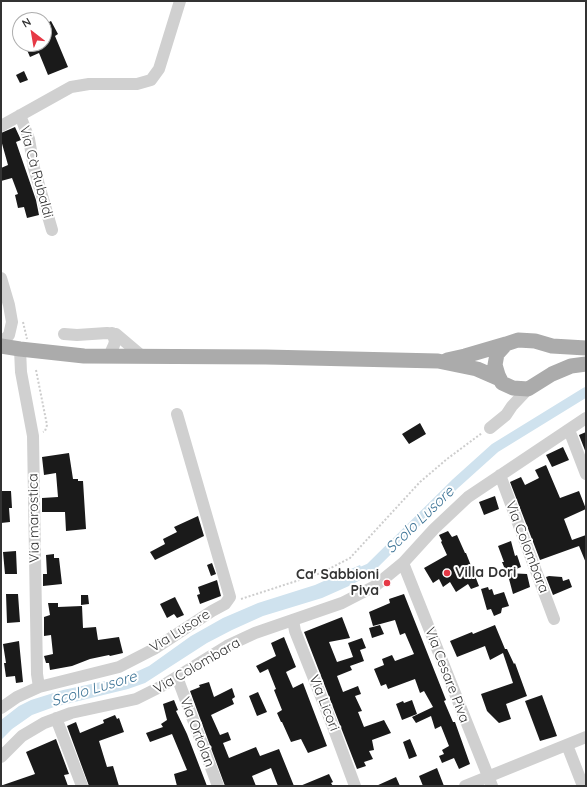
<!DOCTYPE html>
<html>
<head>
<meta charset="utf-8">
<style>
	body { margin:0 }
	#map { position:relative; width:587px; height:787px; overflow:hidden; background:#fff; font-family:Quicksand,sans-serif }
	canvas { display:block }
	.frame { position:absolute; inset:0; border:2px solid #333; pointer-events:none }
	.north { position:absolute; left:12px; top:12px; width:40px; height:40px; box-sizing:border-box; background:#fff; border:1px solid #adadad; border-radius:50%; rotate:329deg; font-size:11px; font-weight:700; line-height:16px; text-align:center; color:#333 }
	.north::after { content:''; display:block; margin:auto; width:14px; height:18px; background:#e63946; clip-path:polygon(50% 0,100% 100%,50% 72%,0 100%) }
</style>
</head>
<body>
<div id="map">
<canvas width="587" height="787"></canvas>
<div class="frame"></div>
<div class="north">N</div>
</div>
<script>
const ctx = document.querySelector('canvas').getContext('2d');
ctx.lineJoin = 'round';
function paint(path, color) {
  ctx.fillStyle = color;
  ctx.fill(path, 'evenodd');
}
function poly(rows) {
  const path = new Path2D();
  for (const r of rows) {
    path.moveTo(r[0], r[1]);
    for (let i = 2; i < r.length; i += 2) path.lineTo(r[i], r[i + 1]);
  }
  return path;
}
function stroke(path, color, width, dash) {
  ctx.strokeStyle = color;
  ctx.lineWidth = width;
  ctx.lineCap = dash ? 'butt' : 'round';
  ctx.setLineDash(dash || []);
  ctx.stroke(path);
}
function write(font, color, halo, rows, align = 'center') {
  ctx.font = font + ' Quicksand,sans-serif';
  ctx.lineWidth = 4;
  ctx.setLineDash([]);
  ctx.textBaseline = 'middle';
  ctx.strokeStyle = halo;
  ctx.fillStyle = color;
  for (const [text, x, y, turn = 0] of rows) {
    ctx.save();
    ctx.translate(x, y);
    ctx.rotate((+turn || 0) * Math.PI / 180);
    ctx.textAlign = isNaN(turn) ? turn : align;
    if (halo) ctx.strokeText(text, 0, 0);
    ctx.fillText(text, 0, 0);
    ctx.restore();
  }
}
paint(poly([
	[360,565,366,577,349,586,322,598,263,616,232,630,207,643,145,683,128,689,54,707,32,715,12,729,1,740,1,720,19,706,31,700,63,690,115,679,138,671,149,666,191,636,223,618,258,603,315,585]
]), '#cfe2ee');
stroke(poly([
	[351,576,370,568,455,484,495,448,586,392]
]), '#cfe2ee', 10);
paint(poly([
	[51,21,58,34,55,36,68,67,48,75,39,53,30,57,27,50,40,44,44,44,44,40,51,37,45,24],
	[24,71,28,80,20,83,16,75],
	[15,127,21,140,16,142,36,200,39,215,27,218,24,207,18,208,15,195,18,194,12,178,1,181,1,168,8,165,1,140,1,133],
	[420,423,426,434,409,444,402,434],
	[586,432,586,453,579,435],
	[563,447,569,460,552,467,546,455],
	[69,453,73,479,78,479,78,481,83,481,86,529,66,531,65,512,42,512,42,498,58,497,56,473,44,475,42,457],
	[546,465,560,498,579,491,586,509,564,519,572,540,586,535,586,563,579,546,540,560,510,482,521,477,525,485,539,478,535,470],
	[1,491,11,491,12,508,9,508,10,522,1,523],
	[495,496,499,509,484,515,479,502],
	[198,516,204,536,155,560,150,552,165,544,163,539,177,532,174,527],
	[448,531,452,537,457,535,465,553,466,553,479,586,471,589,468,584,456,592,450,582,443,587,439,579,433,583,424,568,447,555,441,542,442,541,439,535],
	[511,541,515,556,517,555,521,567,507,573,527,574,530,587,513,594,509,579,502,562,504,562,498,546],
	[16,551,17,574,5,574,3,552],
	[54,554,54,558,59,558,62,584,43,586,43,574,47,574,46,555],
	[212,563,216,574,211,576,207,565],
	[549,576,562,577,563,581,569,579,572,587,553,595,546,577],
	[217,580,221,596,200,604,197,595,200,594,198,587],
	[488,587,489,590,492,589,494,595,504,592,509,606,502,608,501,613,494,616,491,609,487,610,481,589],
	[6,594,18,594,20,622,7,623],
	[404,594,446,700,444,701,453,722,455,722,470,764,459,769,454,758,442,763,439,756,444,754,442,750,449,746,441,726,435,729,431,716,416,723,412,717,433,707,424,691,420,693,415,679,388,689,386,684,381,686,374,669,384,665,382,659,392,655,395,661,414,654,405,633,400,635,395,620,373,626,369,612,390,603,389,599],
	[81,595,88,595,89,604,81,605],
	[175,597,184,615,177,618,174,614,167,618,160,604],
	[48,603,58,603,58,607,82,606,83,628,96,627,98,640,119,637,123,653,110,656,109,655,90,659,72,666,50,670,49,663,46,663,44,656,53,654,51,635,44,636,44,617,50,615],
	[342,617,350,638,329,642,337,662,353,657,348,643,362,638,366,648,360,650,364,661,350,666,352,670,337,676,343,692,358,686,361,694,355,696,362,711,358,712,364,727,384,720,391,733,372,740,374,750,369,751,373,759,364,762,366,766,357,769,304,632],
	[380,625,384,634,372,638,369,628],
	[495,625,505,649,507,649,514,664,515,663,527,696,506,704,511,719,499,723,487,711,481,694,513,683,503,653,490,660,485,646,457,657,450,641,472,632,473,634],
	[284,637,296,667,286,672,293,688,303,683,327,746,308,753,301,739,291,742,282,722,281,722,277,713,282,710,274,690,276,689,268,669,260,673,256,666,276,656,271,643],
	[19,641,23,682,16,683,15,676,6,677,4,663,6,663,3,644],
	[209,682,214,697,232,688,235,697,232,699,234,704,211,715,220,735,228,732,231,740,223,743,229,758,256,747,260,756,279,749,294,786,278,786,271,768,252,776,256,786,225,786,190,691,200,687,199,685],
	[258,692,267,712,257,716,249,696],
	[542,695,557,736,540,741,525,701],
	[174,700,178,710,176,711,187,734,207,786,177,786,174,774,187,770,172,734,150,742,146,733,163,727,161,724,167,720,163,704],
	[412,700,417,714,402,720,396,704,403,701,404,703],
	[115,715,117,719,119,718,124,732,99,741,107,767,113,766,119,786,89,786,67,726,76,722,80,733,104,723,103,720],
	[56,739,69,774,64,775,68,786,3,786,3,785,35,774,26,752],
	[410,739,417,756,409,759,403,742],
	[437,768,444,786,423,786,419,776],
	[329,774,333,782,331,783,333,786,300,786],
	[396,777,400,786,376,786]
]), '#1a1a1a');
stroke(poly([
	[23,322,27,339],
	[36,370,47,425,45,431,43,432],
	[241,599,321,573,350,558,420,482,447,459,482,433]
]), '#cdcdcd', 2, [2, 2]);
stroke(poly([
	[20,115,29,139,34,168,52,230],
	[1,126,71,87,89,84,137,84,151,80,159,69,180,1],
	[1,278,9,305,12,322,9,335,1,343],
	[64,334,77,335,107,333,116,334,142,356],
	[20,349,21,372,33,436,37,674,39,687],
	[109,356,114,345,115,341,112,333],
	[490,428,506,415,512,406,528,389],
	[568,430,571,435,586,474],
	[500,475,554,619],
	[403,563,492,786],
	[293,620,295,631,332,724,355,786],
	[177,677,218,786],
	[1,708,17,697,39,687,119,667,154,649,212,611,225,604,230,597,177,414],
	[56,718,82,786],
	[567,745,583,786],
	[1,757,22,736,44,723,71,713,136,699,162,686,227,646,255,633,342,603,375,586,403,563,434,529,468,497,586,418],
	[465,786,586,737]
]), '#d0d0d0', 12);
stroke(poly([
	[1,346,20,349,84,356,266,357,438,361,477,369,500,379],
	[586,348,552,346,535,341,518,340,506,344,497,354,495,365,498,375,502,383,513,388,528,389,552,374,571,366,586,364],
	[447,360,465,356,506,344]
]), '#ababab', 15);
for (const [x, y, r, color] of [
	[447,573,4,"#e63946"],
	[387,583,4,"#e63946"]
]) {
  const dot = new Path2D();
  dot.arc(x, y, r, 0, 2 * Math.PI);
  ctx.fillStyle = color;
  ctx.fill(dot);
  stroke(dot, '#fff', 1.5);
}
write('14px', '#333', '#fff', [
	["Via Cà Rubaldi",36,172,75],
	["Via marostica",34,518,-91],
	["Via Colombara",527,547,69],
	["Via Lusore",180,631,-32],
	["Via Colombara",197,666,-30],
	["Via Cesare Piva",447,675,69],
	["Via Licori",324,703,68],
	["Via Ortolan",197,732,69]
]);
write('bold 14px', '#333', '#fff', [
	["Villa Dori",455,573],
	["Ca' Sabbioni",379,575,"right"],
	["Piva",379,591,"right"]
], 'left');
write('italic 15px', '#3f7597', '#fff', [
	["Scolo Lusore",420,520,-44],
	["Scolo Lusore",94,689,-17]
]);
</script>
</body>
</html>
